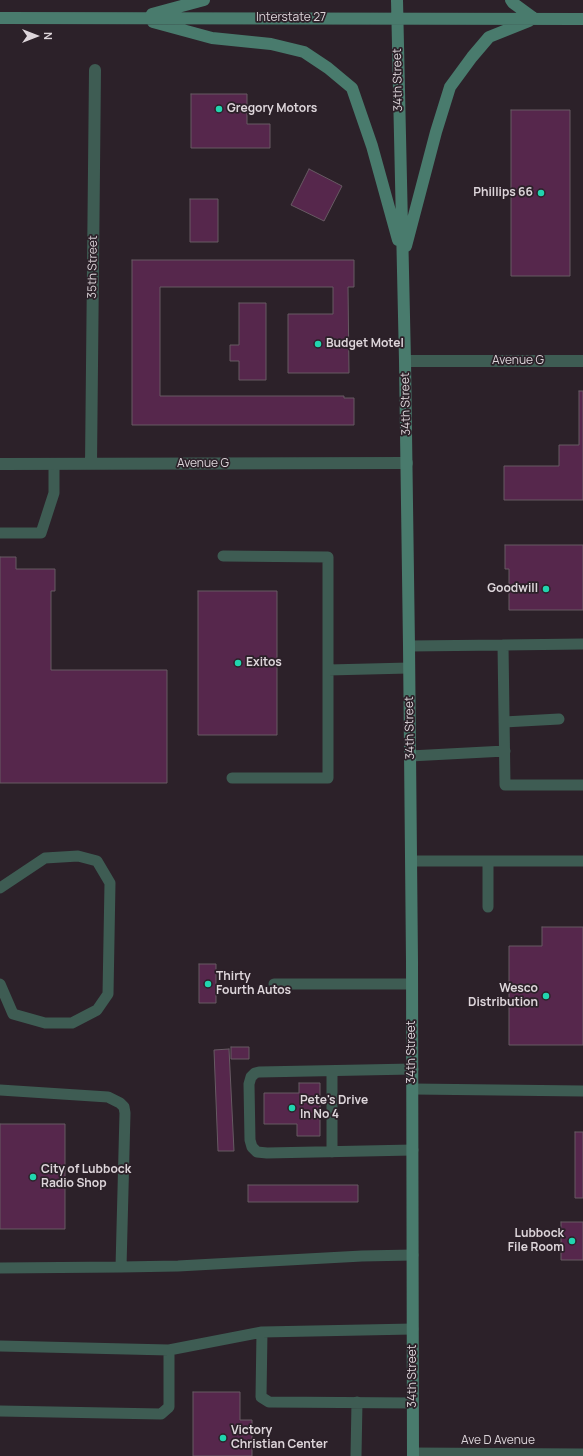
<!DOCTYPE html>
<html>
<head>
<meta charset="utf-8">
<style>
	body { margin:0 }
	#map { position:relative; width:583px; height:1456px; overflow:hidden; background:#2c2129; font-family:Manrope,sans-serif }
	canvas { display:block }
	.north { position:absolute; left:16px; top:16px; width:40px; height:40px; -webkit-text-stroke:3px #2c2129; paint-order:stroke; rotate:90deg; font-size:11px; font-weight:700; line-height:16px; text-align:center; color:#ddd5da }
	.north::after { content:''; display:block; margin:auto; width:14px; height:18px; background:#ddd5da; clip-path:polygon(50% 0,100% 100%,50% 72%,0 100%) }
</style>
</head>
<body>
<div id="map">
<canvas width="583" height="1456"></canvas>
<div class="north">N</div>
</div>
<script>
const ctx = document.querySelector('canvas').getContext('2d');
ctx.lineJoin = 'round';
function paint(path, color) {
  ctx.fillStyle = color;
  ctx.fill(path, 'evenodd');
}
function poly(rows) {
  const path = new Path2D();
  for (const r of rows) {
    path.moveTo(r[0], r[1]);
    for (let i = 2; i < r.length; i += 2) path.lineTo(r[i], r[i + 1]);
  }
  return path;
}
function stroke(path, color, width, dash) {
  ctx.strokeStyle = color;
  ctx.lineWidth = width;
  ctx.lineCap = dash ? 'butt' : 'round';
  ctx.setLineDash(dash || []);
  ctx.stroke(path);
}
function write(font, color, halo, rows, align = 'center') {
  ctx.font = font + ' Manrope,sans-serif';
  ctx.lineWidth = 3.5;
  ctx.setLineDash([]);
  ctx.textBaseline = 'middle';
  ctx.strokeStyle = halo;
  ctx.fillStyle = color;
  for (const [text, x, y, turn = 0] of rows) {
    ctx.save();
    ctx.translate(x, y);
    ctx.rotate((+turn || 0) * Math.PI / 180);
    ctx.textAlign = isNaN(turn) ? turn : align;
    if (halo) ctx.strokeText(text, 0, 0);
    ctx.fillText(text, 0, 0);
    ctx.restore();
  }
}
const building = poly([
	[191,94,247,94,247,124,270,124,270,148,191,148,191,94],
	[511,110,570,110,570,276,511,276,511,110],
	[309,169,342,186,324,221,291,205,309,169],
	[190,199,218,199,218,242,190,242,190,199],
	[132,260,354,260,354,287,348,287,349,373,288,373,288,314,333,314,333,287,160,287,160,396,344,396,344,398,354,398,354,425,132,425,132,260],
	[239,303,266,303,266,380,239,380,239,361,230,361,230,345,239,345,239,303],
	[579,391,583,391,583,500,504,500,504,466,559,466,559,445,579,445,579,391],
	[505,545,583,545,583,610,509,610,509,569,505,569,505,545],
	[0,557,16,557,16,569,55,569,55,591,51,591,51,670,167,670,167,783,0,783,0,557],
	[198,591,277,591,277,735,198,735,198,591],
	[542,927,583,927,583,1045,509,1045,509,946,542,946,542,927],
	[199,964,216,964,216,1003,199,1003,199,964],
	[231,1047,249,1047,249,1059,231,1059,231,1047],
	[229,1049,234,1151,218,1151,214,1050,229,1049],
	[299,1083,320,1083,320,1136,297,1136,297,1124,264,1124,264,1093,299,1093,299,1083],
	[0,1124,65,1124,65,1229,0,1229,0,1124],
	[575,1132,583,1132,583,1198,575,1198,575,1132],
	[248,1185,358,1185,358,1202,248,1202,248,1185],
	[561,1222,583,1222,583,1260,561,1260,561,1222],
	[193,1392,240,1392,240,1420,252,1420,252,1456,193,1456,193,1392]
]);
paint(building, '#56274c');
stroke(building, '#675a63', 1);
stroke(poly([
	[0,533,41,533,54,493,54,464],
	[223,556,328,557,328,778,232,778],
	[583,644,503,645,505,785,583,785],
	[409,646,503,645],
	[328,670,409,668],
	[504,722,559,719],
	[410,756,505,751],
	[411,861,583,861],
	[0,888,45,858,78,856,97,861,110,883,108,994,97,1010,72,1023,45,1023,13,1014,0,984],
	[488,907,488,861],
	[274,984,412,984],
	[413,1069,259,1072,255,1073,251,1077,249,1084,250,1140,252,1147,257,1152,267,1153,413,1150],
	[332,1071,332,1152],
	[413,1089,583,1091],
	[0,1090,108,1097,120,1103,124,1107,125,1113,121,1267,0,1268],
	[121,1267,178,1266,362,1256,413,1255],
	[262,1332,261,1397,269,1402,413,1403],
	[0,1346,169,1350,262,1332,413,1329],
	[0,1411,161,1414,169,1407,169,1350],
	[413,1453,583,1454],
	[356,1456,357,1402]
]), '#3e5c53', 11);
stroke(poly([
	[405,361,583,361],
	[0,464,407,463],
	[91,464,95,70]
]), '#3e5c53', 12);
stroke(poly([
	[397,0,405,361,409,646,412,962,413,1456],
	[511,0,513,3,535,19],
	[152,14,204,0],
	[0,18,583,19],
	[153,22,212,38,271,44,304,52,328,68,352,88,372,146,398,240],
	[406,246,436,132,450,87,472,57,489,37,529,21]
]), '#497b6d', 12);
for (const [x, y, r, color] of [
	[219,109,4,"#21d5af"],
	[541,193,4,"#21d5af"],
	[318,344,4,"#21d5af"],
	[546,589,4,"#21d5af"],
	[238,663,4,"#21d5af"],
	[208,984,4,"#21d5af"],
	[546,996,4,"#21d5af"],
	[292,1108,4,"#21d5af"],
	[33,1177,4,"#21d5af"],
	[572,1241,4,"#21d5af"],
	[223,1438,4,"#21d5af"]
]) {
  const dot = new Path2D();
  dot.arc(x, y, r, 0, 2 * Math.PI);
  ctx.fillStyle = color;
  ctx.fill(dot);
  stroke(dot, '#2c2129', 1.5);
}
write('12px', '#ddd5da', '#2c2129', [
	["Interstate 27",291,18],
	["34th Street",398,80,-91],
	["35th Street",93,267,-89],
	["Avenue G",518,361],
	["34th Street",406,404,-91],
	["Avenue G",203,464],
	["34th Street",410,728,-91],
	["34th Street",412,1052,-90],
	["34th Street",413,1376,-90],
	["Ave D Avenue",498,1441]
]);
write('bold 12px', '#ddd5da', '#2c2129', [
	["Gregory Motors",227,109],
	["Phillips 66",533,193,"right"],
	["Budget Motel",326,344],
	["Goodwill",538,589,"right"],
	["Exitos",246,663],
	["Thirty",216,977],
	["Fourth Autos",216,991],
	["Wesco",538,989,"right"],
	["Distribution",538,1003,"right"],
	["Pete's Drive",300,1101],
	["In No 4",300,1115],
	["City of Lubbock",41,1170],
	["Radio Shop",41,1184],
	["Lubbock",564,1234,"right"],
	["File Room",564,1248,"right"],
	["Victory",231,1431],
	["Christian Center",231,1445]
], 'left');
</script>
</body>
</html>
